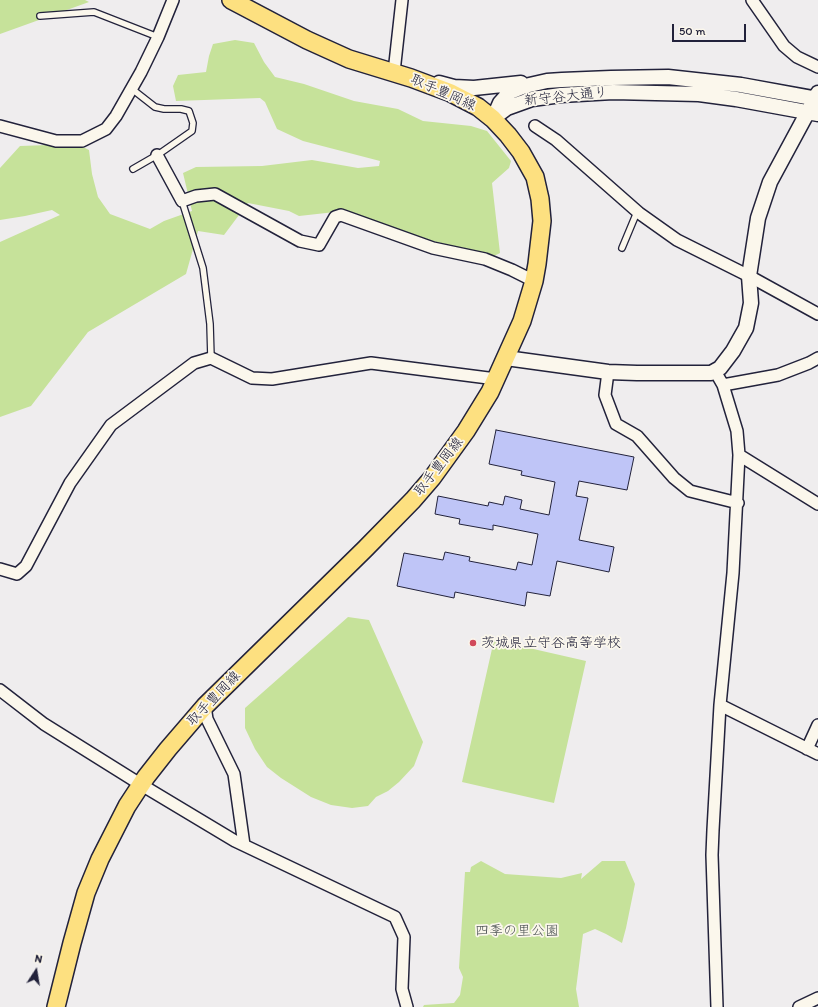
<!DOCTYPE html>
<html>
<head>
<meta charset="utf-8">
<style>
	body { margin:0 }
	#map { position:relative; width:818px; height:1007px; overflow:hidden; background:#efedee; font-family:Itim,sans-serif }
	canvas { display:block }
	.north { position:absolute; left:16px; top:951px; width:40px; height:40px; -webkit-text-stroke:3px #fbf7ec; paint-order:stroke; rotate:12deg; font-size:11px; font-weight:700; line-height:16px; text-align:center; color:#22223b }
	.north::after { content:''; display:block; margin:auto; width:14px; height:18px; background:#22223b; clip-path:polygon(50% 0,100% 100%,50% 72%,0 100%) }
	.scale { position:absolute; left:672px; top:24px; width:74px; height:18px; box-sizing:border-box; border:2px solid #22223b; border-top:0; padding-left:5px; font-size:12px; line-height:14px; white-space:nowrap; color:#22223b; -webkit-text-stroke:3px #fbf7ec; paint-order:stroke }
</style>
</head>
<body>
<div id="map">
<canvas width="818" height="1007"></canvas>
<div class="north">N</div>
<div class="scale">50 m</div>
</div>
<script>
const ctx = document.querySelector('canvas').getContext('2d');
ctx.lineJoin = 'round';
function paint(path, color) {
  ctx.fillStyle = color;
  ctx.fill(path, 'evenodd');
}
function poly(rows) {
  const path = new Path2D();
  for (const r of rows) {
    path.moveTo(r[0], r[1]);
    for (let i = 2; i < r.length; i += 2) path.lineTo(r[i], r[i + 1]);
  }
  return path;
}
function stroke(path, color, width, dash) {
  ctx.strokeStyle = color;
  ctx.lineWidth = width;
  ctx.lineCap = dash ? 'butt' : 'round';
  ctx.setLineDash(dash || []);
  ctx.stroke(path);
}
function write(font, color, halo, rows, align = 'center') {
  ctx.font = font + ' Itim,"Klee One",sans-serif';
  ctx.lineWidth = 3.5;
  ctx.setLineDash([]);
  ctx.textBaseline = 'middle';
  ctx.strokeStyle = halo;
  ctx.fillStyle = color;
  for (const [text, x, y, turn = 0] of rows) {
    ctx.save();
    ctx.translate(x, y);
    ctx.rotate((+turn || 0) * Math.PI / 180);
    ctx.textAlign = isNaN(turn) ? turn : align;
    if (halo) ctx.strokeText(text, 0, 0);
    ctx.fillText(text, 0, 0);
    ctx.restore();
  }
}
paint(poly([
	[0,0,85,0,89,2,0,34],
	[235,40,254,43,264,62,275,77,304,84,354,101,398,109,423,121,471,126,487,131,511,161,509,168,492,183,500,253,494,256,433,241,344,211,299,216,289,211,248,203,224,235,198,231,186,274,88,332,31,406,0,417,0,242,60,215,52,210,25,216,0,220,0,168,20,146,77,144,89,150,92,174,98,197,110,214,150,229,164,221,192,211,183,173,196,167,262,166,312,160,358,168,379,166,380,161,303,141,277,129,265,102,260,98,176,101,173,86,178,75,206,72,209,56,213,44],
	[348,617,369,620,423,742,414,766,399,782,388,791,376,797,368,806,352,808,331,805,311,797,281,778,267,767,255,749,245,728,245,708],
	[494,640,586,661,554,803,462,782],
	[481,861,505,874,561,878,582,873,581,879,602,861,625,861,635,884,626,928,622,943,606,934,595,929,583,934,576,989,579,1007,423,1007,424,1005,454,1003,460,995,463,977,459,968,465,872,470,872,471,867]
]), '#c6e29a');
const building = poly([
	[496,430,634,457,627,490,579,481,576,496,588,498,579,540,614,547,609,572,557,561,550,596,527,592,525,606,455,592,454,598,397,586,404,553,443,560,445,552,470,557,469,561,516,570,518,562,532,565,538,534,493,525,493,530,459,524,460,519,435,514,438,496,488,506,489,502,503,505,505,496,522,500,520,509,549,515,555,482,521,475,522,471,489,464,496,430]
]);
paint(building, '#bfc5f7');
stroke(building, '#22223b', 1);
const service = poly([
	[40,16,94,12,158,37],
	[132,89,155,107,164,109,181,109,189,111,193,123,192,131,159,154,133,169],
	[182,201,203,268,210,324,211,358],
	[622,248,637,212]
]);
const minor = poly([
	[752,0,784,46,797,57,818,67],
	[394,72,402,0],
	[0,126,56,141,82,141,106,129,116,116,141,72,158,37,173,0],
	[535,126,556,140,639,213,677,240,749,276,818,314],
	[157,155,182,201,196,196,215,194,300,241,319,245,335,217,341,215,433,248,485,259,512,270,534,281],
	[715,371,723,385,737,431,739,455,733,573,720,705,713,830,712,855,717,1007],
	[608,372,605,395,616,424,637,436,674,478,690,491,738,503],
	[723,385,778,375,809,363,818,358],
	[739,455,818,504],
	[0,569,17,574,26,566,70,483,111,425,194,363,211,358,252,378,272,379,371,363,496,379],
	[0,690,44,724,140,784,235,841,395,917,404,937,402,989,407,1007],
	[720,705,818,754],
	[205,706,207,719,234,774,244,845],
	[807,749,818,725],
	[799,1007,818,998]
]);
const tertiary = poly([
	[439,83,454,87,474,88,521,83],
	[495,117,507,108,532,99,561,95,613,92,699,94,736,99,818,114],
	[493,119,500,103,510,92,525,86,547,81,562,80,611,78,668,77,741,85,818,99],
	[506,358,608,372,637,373,711,373,720,368,733,351,746,328,751,303,749,276,758,218,770,182,818,93]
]);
const primary = poly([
	[56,1007,72,943,86,893,100,859,127,806,146,777,168,749,205,706,365,549,413,500,432,478,466,431,490,392,522,321,534,281,537,264,542,221,540,199,535,177,521,152,508,135,493,119,478,107,451,93,411,78,349,59,307,40,231,0]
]);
stroke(service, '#22223b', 8);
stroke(minor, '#22223b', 14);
stroke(tertiary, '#22223b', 17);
stroke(primary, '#22223b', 20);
stroke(service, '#fbf7ec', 5.5);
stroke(minor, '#fbf7ec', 11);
stroke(tertiary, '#fbf7ec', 14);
stroke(primary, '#fde080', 17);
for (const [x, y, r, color] of [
	[473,643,4,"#d1495b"]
]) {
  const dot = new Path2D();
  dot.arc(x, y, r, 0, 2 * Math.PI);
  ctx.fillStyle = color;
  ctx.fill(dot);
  stroke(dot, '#fbf7ec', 1.5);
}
write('14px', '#22223b', '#fbf7ec', [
	["取手豊岡線",443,93,24],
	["新守谷大通り",566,97,-6],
	["取手豊岡線",439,467,-52],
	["取手豊岡線",214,699,-46]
]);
write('14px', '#22223b', '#fbf7ec', [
	["茨城県立守谷高等学校",481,643]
], 'left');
write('14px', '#4b5253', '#fbf7ec', [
	["四季の里公園",517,931]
]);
</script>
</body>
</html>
